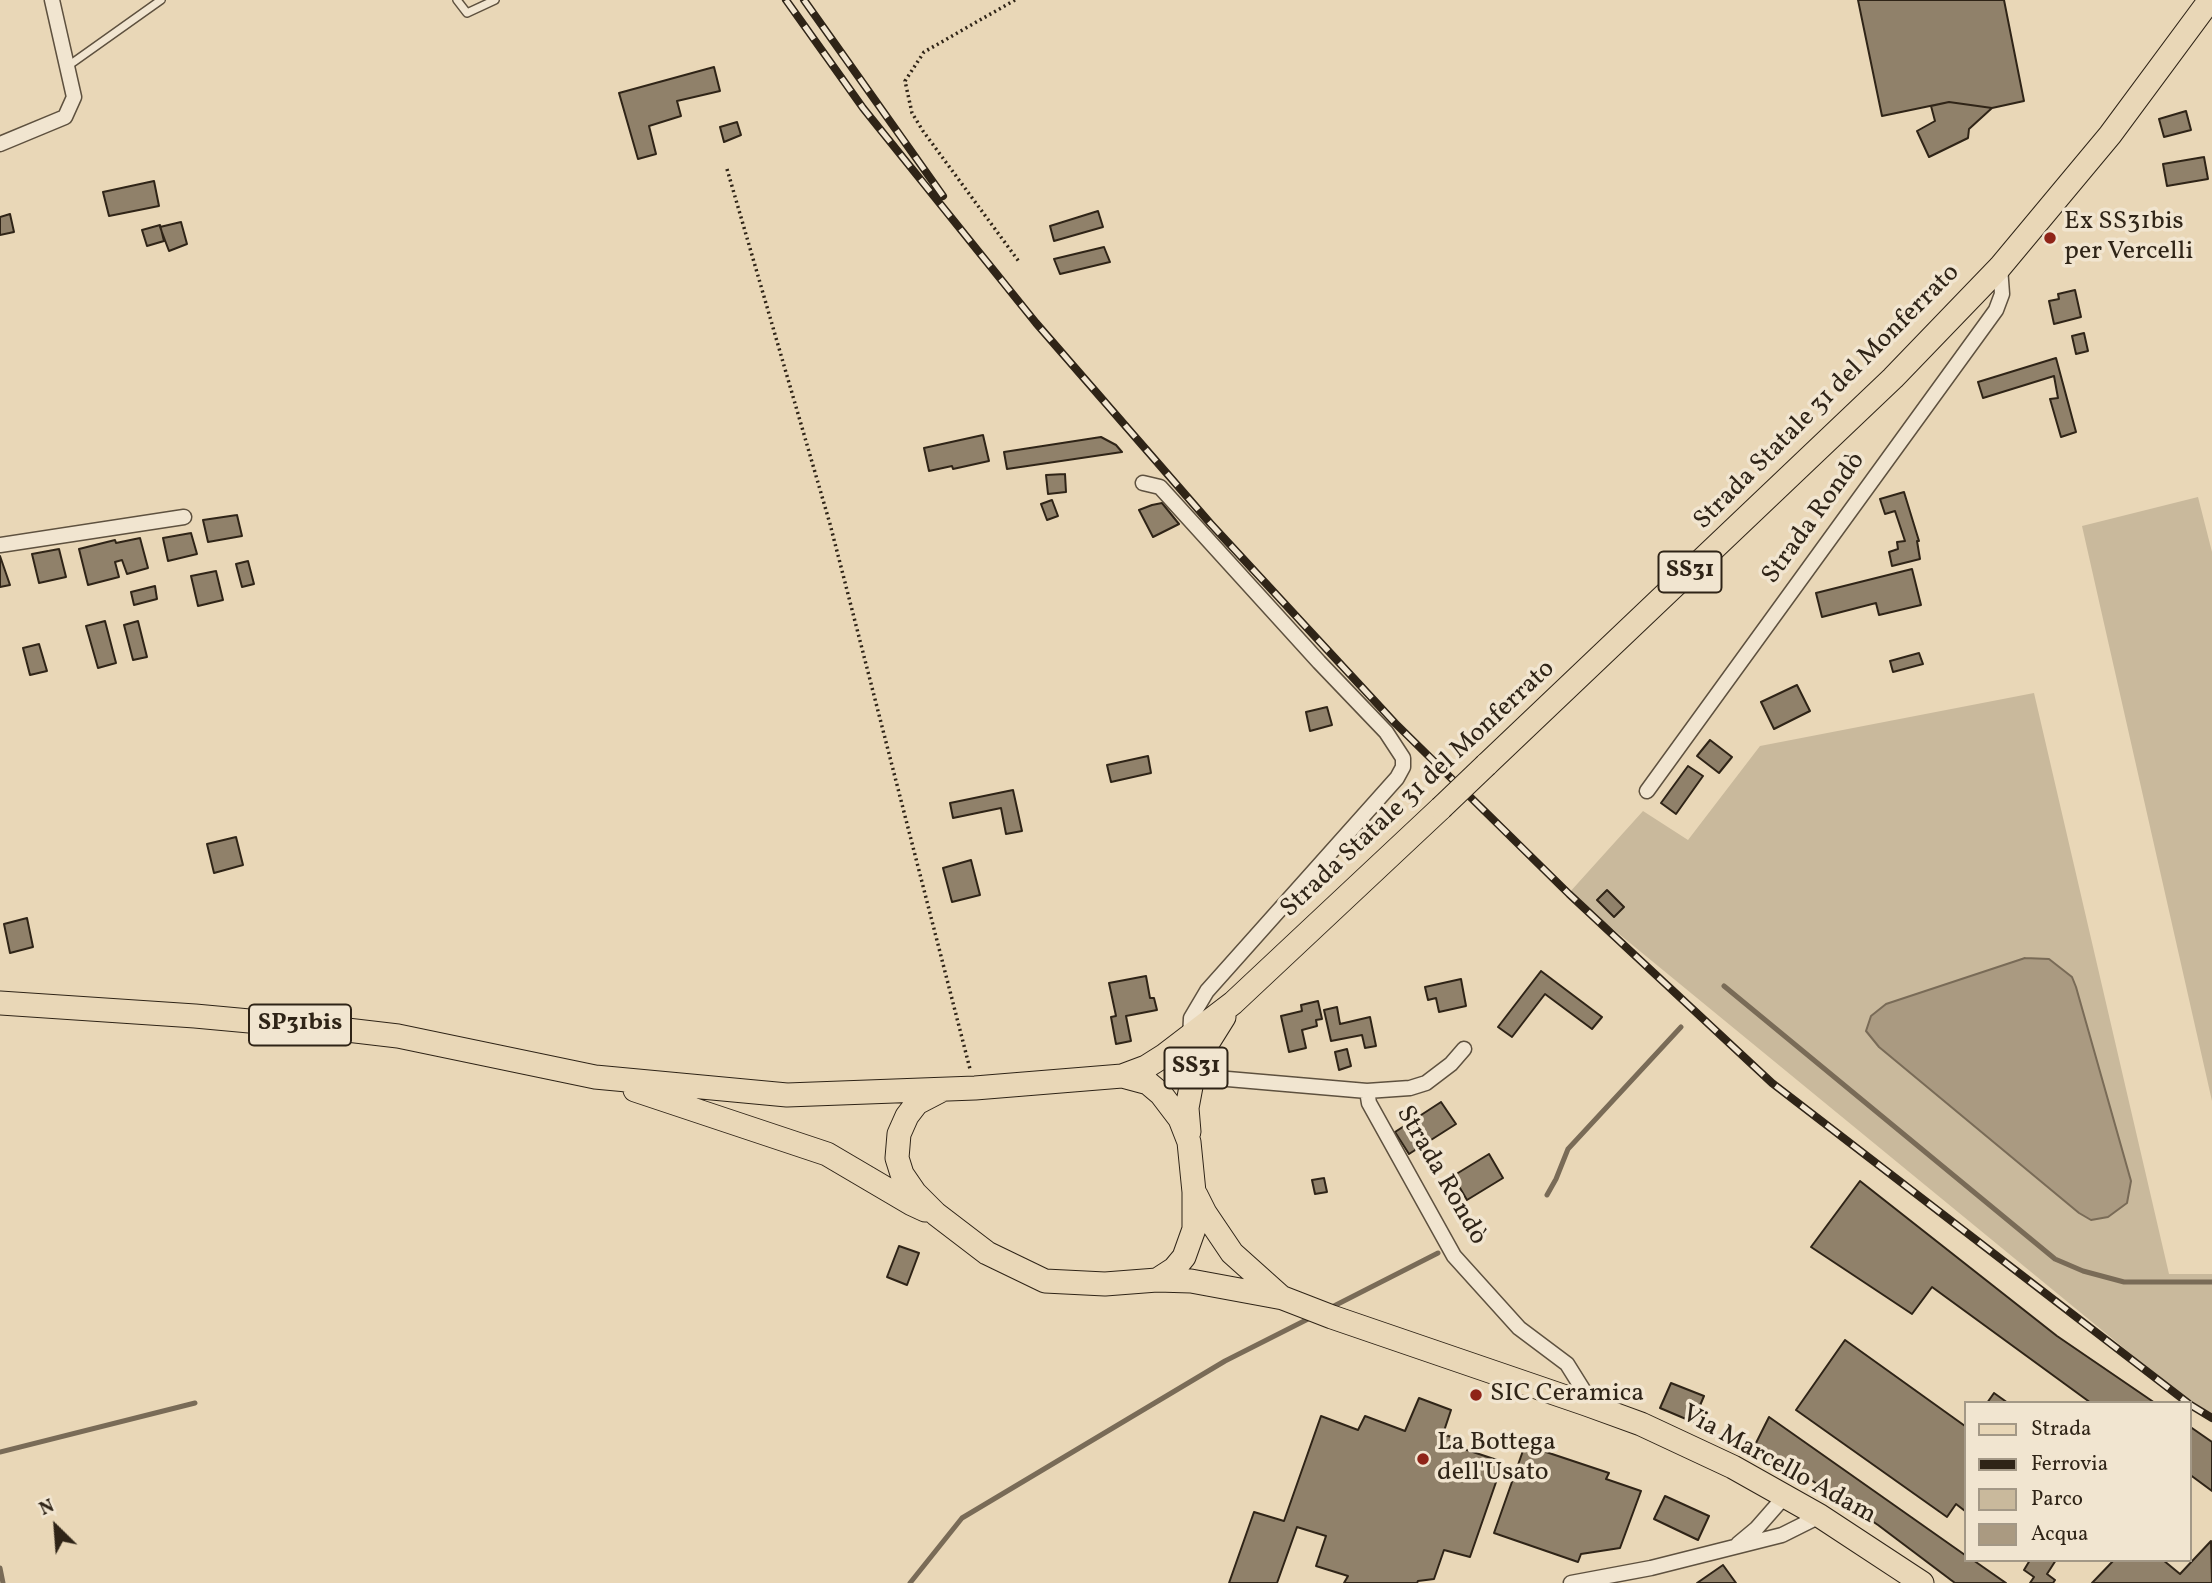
<!DOCTYPE html>
<html>
<head>
<meta charset="utf-8">
<style>
	body { margin:0 }
	#map { position:relative; width:2212px; height:1583px; overflow:hidden; background:#e9d7b7; font-family:Vollkorn,serif }
	canvas { display:block }
	.legend { position:absolute; left:1964px; top:1401px; width:228px; height:161px; box-sizing:border-box; background:#f1e5d0; border:2px solid #a39886; margin:0; padding:9px 12px; list-style:none; font-size:21px; color:#2f2417 }
	.legend li { display:flex; align-items:center; gap:14px; height:35px }
	.legend b { width:35px; border:2px solid #a39886 }
	.north { position:absolute; left:21px; top:1492px; width:70px; height:70px; -webkit-text-stroke:5px #f1e5d0; paint-order:stroke; rotate:335deg; font-size:19px; font-weight:700; line-height:28px; text-align:center; color:#2f2417 }
	.north::after { content:''; display:block; margin:auto; width:24px; height:32px; background:#2f2417; clip-path:polygon(50% 0,100% 100%,50% 72%,0 100%) }
</style>
</head>
<body>
<div id="map">
<canvas width="2212" height="1583"></canvas>
<ul class="legend">
<li><b style="height:9px;background:#e9d7b7"></b>Strada</li>
<li><b style="height:9px;background:#2f2417"></b>Ferrovia</li>
<li><b style="height:19px;background:#c9b99c"></b>Parco</li>
<li><b style="height:19px;background:#aa9a81"></b>Acqua</li>
</ul>
<div class="north">N</div>
</div>
<script>
const ctx = document.querySelector('canvas').getContext('2d');
ctx.lineJoin = 'round';
function paint(path, color) {
  ctx.fillStyle = color;
  ctx.fill(path, 'evenodd');
}
function poly(rows) {
  const path = new Path2D();
  for (const r of rows) {
    path.moveTo(r[0], r[1]);
    for (let i = 2; i < r.length; i += 2) path.lineTo(r[i], r[i + 1]);
  }
  return path;
}
function stroke(path, color, width, dash) {
  ctx.strokeStyle = color;
  ctx.lineWidth = width;
  ctx.lineCap = dash ? 'butt' : 'round';
  ctx.setLineDash(dash || []);
  ctx.stroke(path);
}
function write(font, color, halo, rows, align = 'center') {
  ctx.font = font + ' Vollkorn,serif';
  ctx.lineWidth = 7;
  ctx.setLineDash([]);
  ctx.textBaseline = 'middle';
  ctx.strokeStyle = halo;
  ctx.fillStyle = color;
  for (const [text, x, y, turn = 0] of rows) {
    ctx.save();
    ctx.translate(x, y);
    ctx.rotate((+turn || 0) * Math.PI / 180);
    ctx.textAlign = isNaN(turn) ? turn : align;
    if (halo) ctx.strokeText(text, 0, 0);
    ctx.fillText(text, 0, 0);
    ctx.restore();
  }
}
paint(poly([
	[2198,497,2212,552,2212,1101,2082,526],
	[2034,693,2169,1274,2212,1274,2212,1416,2192,1404,1569,893,1643,811,1688,840,1760,746]
]), '#c9b99c');
const water = poly([
	[2025,958,2049,959,2072,977,2076,987,2131,1181,2127,1203,2108,1217,2091,1220,2079,1213,1879,1047,1866,1031,1871,1016,1886,1004,2025,958]
]);
paint(water, '#aa9a81');
stroke(water, '#796b57', 2);
stroke(poly([
	[1724,986,2055,1259,2083,1271,2124,1282,2212,1282],
	[1547,1195,1556,1179,1568,1149,1681,1027],
	[1330,1308,1438,1253],
	[0,1452,195,1403],
	[0,1568,3,1583],
	[910,1583,962,1518,1225,1361,1312,1317]
]), '#796b57', 5);
const building = poly([
	[1858,0,2004,0,2024,101,1992,108,1949,102,1882,116,1858,0],
	[714,67,720,91,677,101,681,116,649,126,656,154,638,159,619,93,714,67],
	[1949,102,1992,108,1969,129,1968,138,1929,157,1917,131,1935,121,1931,106,1949,102],
	[2186,111,2191,130,2164,137,2159,119,2186,111],
	[737,122,741,135,724,142,720,127,737,122],
	[2204,157,2208,179,2167,186,2163,164,2204,157],
	[154,181,159,206,109,216,103,192,154,181],
	[1098,211,1103,227,1054,241,1050,226,1098,211],
	[10,214,14,232,0,235,0,217,10,214],
	[181,222,187,244,169,251,160,227,181,222],
	[160,225,164,241,147,246,142,230,160,225],
	[1104,247,1110,262,1060,274,1054,259,1104,247],
	[2075,290,2081,317,2054,324,2049,301,2059,299,2058,294,2075,290],
	[2084,333,2088,351,2076,354,2072,336,2084,333],
	[2056,358,2076,432,2061,437,2050,399,2058,398,2054,376,1983,398,1978,382,2056,358],
	[983,435,989,461,953,469,952,466,929,471,924,448,983,435],
	[1101,437,1116,445,1122,452,1007,469,1004,452,1101,437],
	[1065,474,1066,492,1048,494,1046,475,1065,474],
	[1904,492,1919,541,1917,541,1920,559,1892,566,1889,552,1898,549,1897,542,1905,541,1895,511,1885,514,1880,499,1904,492],
	[1052,500,1058,516,1047,520,1041,504,1052,500],
	[1162,503,1179,524,1153,537,1139,510,1152,505,1162,503],
	[237,515,242,536,208,542,203,520,237,515],
	[191,533,197,554,168,561,163,538,191,533],
	[140,538,148,568,127,574,122,560,115,562,119,577,88,585,79,549,115,540,116,543,140,538],
	[59,549,66,577,39,583,32,554,59,549],
	[0,556,10,585,0,587,0,556],
	[248,561,254,584,242,587,236,564,248,561],
	[1912,569,1921,605,1879,615,1876,603,1822,617,1816,593,1912,569],
	[216,571,223,600,198,606,191,576,216,571],
	[155,586,157,599,134,605,131,592,155,586],
	[105,621,116,663,98,668,86,626,105,621],
	[138,621,147,657,133,660,124,625,138,621],
	[39,644,47,671,30,675,23,648,39,644],
	[1919,653,1923,664,1893,672,1890,661,1919,653],
	[1797,685,1810,711,1774,729,1761,702,1797,685],
	[1327,707,1332,725,1310,731,1306,712,1327,707],
	[1710,740,1732,757,1719,773,1697,756,1710,740],
	[1148,756,1151,773,1111,782,1107,765,1148,756],
	[1688,766,1703,776,1676,814,1661,803,1688,766],
	[1013,790,1022,831,1006,834,1001,808,953,818,950,803,1013,790],
	[236,837,243,865,214,873,207,844,236,837],
	[971,860,980,895,952,902,943,868,971,860],
	[1607,890,1624,907,1614,917,1597,900,1607,890],
	[27,918,33,947,10,953,4,924,27,918],
	[1541,971,1602,1017,1592,1029,1545,994,1512,1037,1498,1027,1541,971],
	[1146,976,1150,998,1154,998,1157,1010,1126,1016,1131,1041,1116,1044,1111,1017,1116,1016,1109,983,1146,976],
	[1461,979,1466,1006,1439,1012,1436,998,1428,1000,1425,987,1461,979],
	[1318,1001,1322,1019,1316,1020,1317,1026,1302,1030,1306,1048,1289,1052,1281,1016,1302,1011,1301,1005,1318,1001],
	[1337,1007,1340,1024,1370,1017,1376,1046,1365,1048,1362,1035,1331,1041,1324,1010,1337,1007],
	[1347,1049,1351,1066,1339,1070,1335,1052,1347,1049],
	[1441,1102,1456,1124,1409,1154,1395,1132,1441,1102],
	[1489,1154,1503,1178,1467,1200,1453,1176,1489,1154],
	[1324,1178,1327,1192,1315,1194,1312,1180,1324,1178],
	[1860,1181,2057,1336,2155,1403,2091,1403,1932,1287,1912,1314,1811,1247,1860,1181],
	[899,1246,919,1253,907,1285,887,1277,899,1246],
	[1845,1340,1965,1426,1965,1511,1956,1504,1947,1517,1796,1410,1845,1340],
	[1671,1383,1704,1396,1693,1422,1660,1408,1671,1383],
	[1994,1393,2008,1403,1987,1403,1994,1393],
	[1419,1398,1451,1410,1443,1434,1454,1438,1452,1445,1503,1462,1470,1557,1444,1550,1434,1579,1418,1581,1417,1583,1344,1583,1348,1576,1316,1566,1326,1536,1297,1527,1277,1583,1229,1583,1254,1512,1284,1521,1321,1416,1358,1430,1365,1416,1405,1431,1419,1398],
	[1769,1417,1965,1555,1965,1560,1973,1560,2006,1583,1955,1583,1878,1525,1756,1443,1769,1417],
	[2189,1426,2212,1442,2212,1491,2189,1474,2189,1426],
	[1525,1445,1609,1473,1606,1479,1641,1491,1620,1548,1581,1554,1578,1562,1494,1533,1525,1445],
	[1665,1496,1709,1516,1698,1540,1654,1519,1665,1496],
	[2211,1541,2212,1583,2092,1583,2114,1560,2163,1560,2180,1574,2211,1541],
	[2030,1560,2056,1560,2047,1574,2055,1580,2053,1583,2030,1583,2034,1577,2024,1570,2030,1560],
	[1723,1565,1736,1583,1697,1583,1723,1565]
]);
paint(building, '#90816a');
stroke(building, '#2f2417', 2);
const service = poly([
	[457,0,467,13,495,0],
	[68,66,161,0]
]);
const minor = poly([
	[0,144,65,117,74,97,52,0],
	[1143,483,1160,487,1319,662,1386,732,1403,758,1403,767,1397,778,1207,991,1191,1018,1190,1039],
	[0,545,184,517],
	[1647,791,1996,310,2002,294,2000,267],
	[1193,1076,1367,1091,1369,1103,1454,1256,1519,1328,1567,1364,1587,1396,1586,1404],
	[1367,1091,1410,1088,1426,1083,1451,1064,1464,1049],
	[1738,1544,1756,1529,1785,1496],
	[1571,1583,1651,1568,1782,1535,1820,1516]
]);
const primary = poly([
	[1486,765,1893,378,2000,267,2110,135,2210,0],
	[0,1003,195,1016,347,1030,398,1036,595,1077,787,1095,975,1088,1122,1076,1148,1083,1161,1094,1180,1119,1189,1142,1194,1192,1194,1229,1184,1257,1174,1269,1157,1280],
	[1122,1076,1146,1067,1165,1055,1233,1003,1441,808],
	[635,1090,827,1154,912,1204,925,1210],
	[942,1090,917,1103,907,1116,899,1134,897,1158,902,1174,915,1193,936,1214,987,1253,1045,1281,1105,1284,1157,1280,1191,1281,1283,1298,1332,1317,1586,1404,1641,1424,1733,1467,1820,1516,1922,1583],
	[1189,1132,1187,1108,1193,1076,1199,1057,1224,1017],
	[1196,1195,1205,1213,1232,1253,1280,1296]
]);
stroke(service, '#5e513f', 10);
stroke(minor, '#5e513f', 17);
stroke(primary, '#2f2417', 25);
stroke(poly([
	[1015,0,924,52,905,81,912,113,923,131,1020,263],
	[727,169,830,524,970,1069]
]), '#2f2417', 3.5, [2, 3.5]);
stroke(service, '#f1e5d0', 7);
stroke(minor, '#f1e5d0', 14);
stroke(primary, '#e9d7b7', 23);
const rail = poly([
	[786,0,863,108,1036,323,1210,523,1395,723,1569,894,1772,1083,2188,1403],
	[804,0,943,196],
	[2189,1404,2212,1418]
]);
stroke(rail, '#2f2417', 8);
stroke(rail, '#f1e5d0', 5, [16]);
const primaryBridge = poly([
	[1441,808,1486,765]
]);
stroke(primaryBridge, '#2f2417', 25, []);
stroke(primaryBridge, '#e9d7b7', 23);
for (const [x, y, r, color] of [
	[2050,238,7,"#8f2418"],
	[1476,1395,7,"#8f2418"],
	[1423,1459,7,"#8f2418"]
]) {
  const dot = new Path2D();
  dot.arc(x, y, r, 0, 2 * Math.PI);
  ctx.fillStyle = color;
  ctx.fill(dot);
  stroke(dot, '#f1e5d0', 2.5);
}
for (const [x, y, w] of [
	[1690,572,63],
	[300,1025,102],
	[1196,1068,63]
]) {
  const box = new Path2D();
  box.roundRect(x - w / 2, y - 20.5, w, 41, 5);
  ctx.fillStyle = '#f1e5d0';
  ctx.fill(box);
  stroke(box, '#2f2417', 2);
}
write('bold 24px', '#2f2417', null, [
	["SS31",1690,572],
	["SP31bis",300,1025],
	["SS31",1196,1068]
]);
write('26px', '#2f2417', '#f1e5d0', [
	["Ex SS31bis",2064,223],
	["per Vercelli",2064,253],
	["SIC Ceramica",1490,1395],
	["La Bottega",1437,1444],
	["dell'Usato",1437,1474]
], 'left');
write('26px', '#2f2417', '#f1e5d0', [
	["Strada Statale 31 del Monferrato",1828,398,-45],
	["Strada Rondò",1815,519,-54],
	["Strada Statale 31 del Monferrato",1419,790,-43],
	["Strada Rondò",1440,1176,60],
	["Via Marcello Adam",1778,1466,29]
]);
</script>
</body>
</html>
